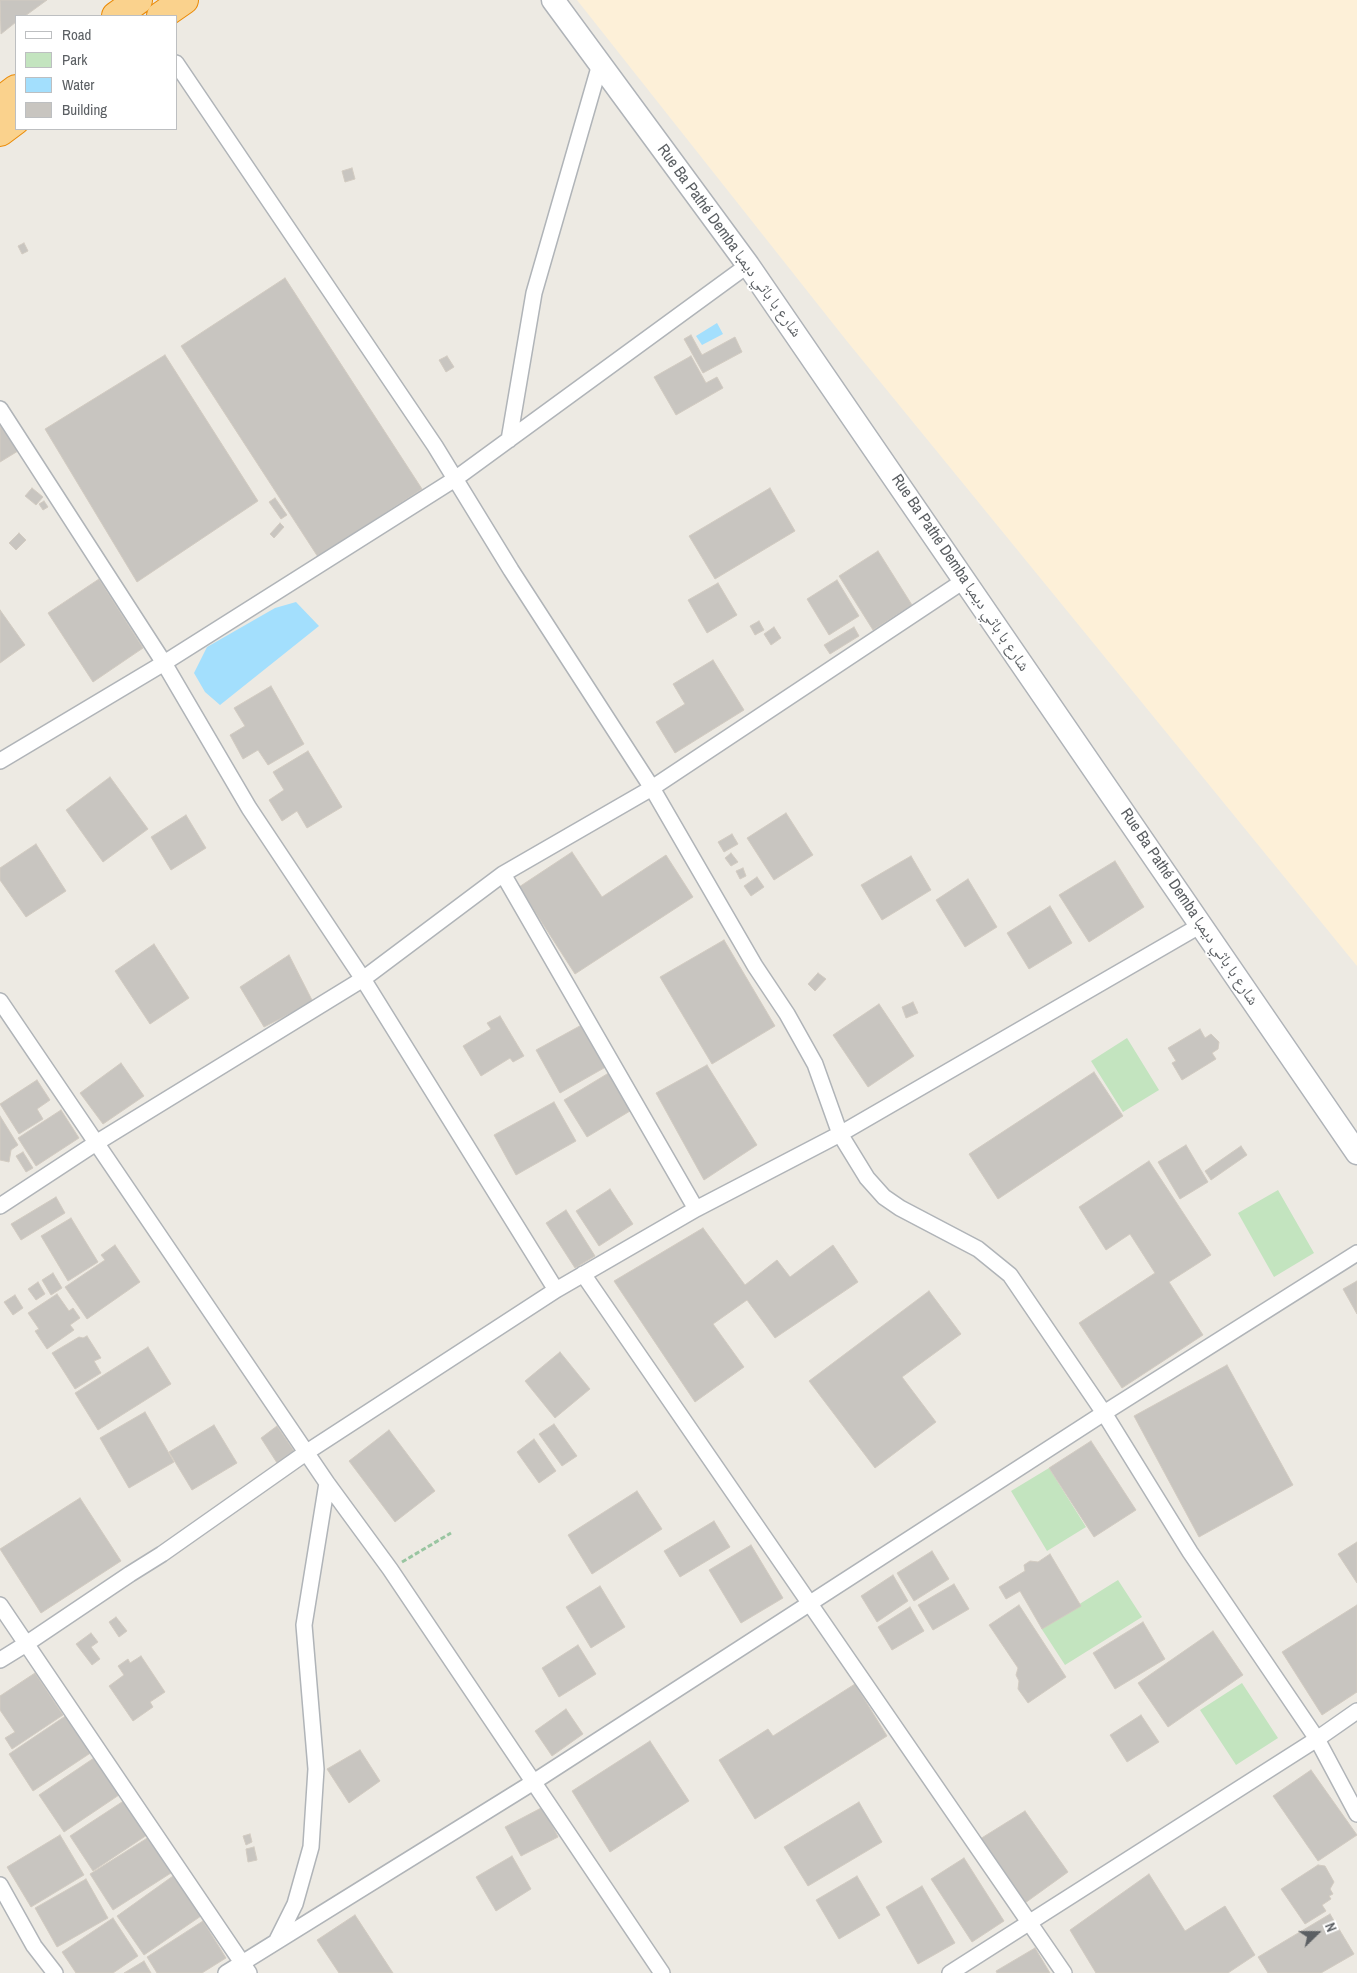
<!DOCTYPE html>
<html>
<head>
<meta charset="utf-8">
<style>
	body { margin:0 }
	#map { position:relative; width:1357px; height:1973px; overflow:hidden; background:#edeae3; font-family:"Archivo Narrow",sans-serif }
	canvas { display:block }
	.legend { position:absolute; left:15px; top:15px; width:162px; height:115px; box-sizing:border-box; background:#fff; border:1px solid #bdbfc1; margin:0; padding:6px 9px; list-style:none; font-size:15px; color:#5b5f63 }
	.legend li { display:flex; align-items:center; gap:10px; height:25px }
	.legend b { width:25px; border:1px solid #bdbfc1 }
	.north { position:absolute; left:1292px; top:1908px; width:50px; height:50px; -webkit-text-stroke:4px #fff; paint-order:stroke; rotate:68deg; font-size:14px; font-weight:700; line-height:20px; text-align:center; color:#5b5f63 }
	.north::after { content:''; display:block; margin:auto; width:18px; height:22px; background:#5b5f63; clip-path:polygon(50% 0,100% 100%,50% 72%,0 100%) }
</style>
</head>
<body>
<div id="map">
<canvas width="1357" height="1973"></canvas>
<ul class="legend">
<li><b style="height:6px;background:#fff"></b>Road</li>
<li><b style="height:14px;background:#c3e4bf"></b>Park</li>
<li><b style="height:14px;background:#a3dffd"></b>Water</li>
<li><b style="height:14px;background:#c8c5c0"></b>Building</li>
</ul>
<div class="north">N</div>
</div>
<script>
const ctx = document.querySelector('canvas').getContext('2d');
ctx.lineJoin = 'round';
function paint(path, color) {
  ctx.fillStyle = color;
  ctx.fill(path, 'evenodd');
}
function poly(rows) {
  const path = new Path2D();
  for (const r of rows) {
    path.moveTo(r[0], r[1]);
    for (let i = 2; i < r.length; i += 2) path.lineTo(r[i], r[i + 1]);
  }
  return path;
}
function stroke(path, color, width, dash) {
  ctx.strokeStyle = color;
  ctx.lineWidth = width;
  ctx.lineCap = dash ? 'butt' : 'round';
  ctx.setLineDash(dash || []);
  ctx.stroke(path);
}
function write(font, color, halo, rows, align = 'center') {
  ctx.font = font + ' "Archivo Narrow","Noto Naskh Arabic",sans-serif';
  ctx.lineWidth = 4;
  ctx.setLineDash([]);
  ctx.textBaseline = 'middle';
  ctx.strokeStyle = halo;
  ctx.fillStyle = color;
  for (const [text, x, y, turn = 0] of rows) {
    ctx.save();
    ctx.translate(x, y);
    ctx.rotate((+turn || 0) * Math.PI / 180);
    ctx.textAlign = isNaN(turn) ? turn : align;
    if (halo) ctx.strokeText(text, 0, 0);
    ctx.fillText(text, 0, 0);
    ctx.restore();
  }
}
paint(poly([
	[577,0,1357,0,1357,966,846,340]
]), '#fdf0d8');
paint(poly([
	[1127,1038,1159,1090,1123,1112,1091,1061],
	[1278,1190,1314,1253,1274,1277,1238,1213],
	[1049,1468,1086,1527,1047,1551,1011,1491],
	[1118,1580,1142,1617,1065,1665,1041,1628],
	[1242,1683,1278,1738,1236,1765,1200,1710]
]), '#c3e4bf');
paint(poly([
	[717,323,723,334,702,345,696,336],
	[296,602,319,626,220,705,205,692,194,673,207,647,275,608]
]), '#a3dffd');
const building = poly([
	[0,0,47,0,25,16,16,16,16,22,1,34,0,0],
	[352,168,355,179,345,182,342,171,352,168],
	[24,243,28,251,22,254,18,246,24,243],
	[285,278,422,489,318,557,181,346,285,278],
	[691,335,702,355,735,337,742,352,703,373,684,339,691,335],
	[165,355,258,501,137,582,45,429,165,355],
	[447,356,454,367,446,372,439,360,447,356],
	[691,356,706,383,717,377,723,388,676,415,654,377,691,356],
	[0,422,18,451,0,462,0,422],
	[32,488,43,497,36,505,25,496,32,488],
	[770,488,795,531,715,579,689,536,770,488],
	[275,498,287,515,281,519,269,502,275,498],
	[44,501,48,507,43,510,39,504,44,501],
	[280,523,284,527,274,538,270,534,280,523],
	[19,533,26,540,16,550,9,543,19,533],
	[878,551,912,605,873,630,839,576,878,551],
	[99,579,143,648,93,682,48,613,99,579],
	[837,580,859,616,829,635,807,599,837,580],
	[718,583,737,615,707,633,688,600,718,583],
	[0,610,25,645,0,663,0,610],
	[759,621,764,630,755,635,750,626,759,621],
	[774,627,781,638,771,645,764,634,774,627],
	[854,627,859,636,830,654,824,645,854,627],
	[713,660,744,710,675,753,656,722,685,704,673,684,713,660],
	[271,686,304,744,268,765,258,750,243,759,230,735,245,726,234,708,271,686],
	[308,751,342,807,307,828,297,811,282,821,269,800,284,790,273,772,308,751],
	[110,777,148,829,103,862,66,810,110,777],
	[786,813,813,855,774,880,747,838,786,813],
	[186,815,206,848,171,870,151,837,186,815],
	[732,834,738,844,724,852,718,842,732,834],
	[36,844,66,891,26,917,0,880,0,868,36,844],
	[572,852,602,897,666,855,693,897,575,974,519,887,572,852],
	[731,853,738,862,731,866,725,858,731,853],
	[911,856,931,890,882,920,861,885,911,856],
	[1115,861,1144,907,1089,942,1059,895,1115,861],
	[743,868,746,876,740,879,736,871,743,868],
	[757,877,764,887,751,896,744,886,757,877],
	[968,879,997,927,965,947,936,900,968,879],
	[1050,906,1072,943,1029,969,1007,933,1050,906],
	[724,940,775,1026,712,1064,660,977,724,940],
	[154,944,189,998,150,1024,115,971,154,944],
	[289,955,313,1002,264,1027,240,987,289,955],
	[818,973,826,979,815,991,808,984,818,973],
	[913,1002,918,1013,906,1018,902,1007,913,1002],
	[879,1004,914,1056,868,1087,833,1035,879,1004],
	[500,1016,524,1056,513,1062,510,1058,481,1076,463,1046,491,1029,487,1023,500,1016],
	[587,1022,611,1064,560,1093,536,1050,587,1022],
	[1200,1029,1205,1038,1211,1034,1219,1042,1218,1049,1212,1053,1216,1059,1182,1080,1172,1063,1176,1061,1168,1048,1200,1029],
	[121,1063,144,1096,103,1124,80,1093,121,1063],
	[707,1065,757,1145,704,1180,656,1093,707,1065],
	[612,1071,635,1108,587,1137,564,1100,612,1071],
	[1094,1072,1123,1116,998,1199,969,1154,1094,1072],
	[37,1080,50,1100,37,1109,43,1119,19,1134,0,1104,37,1080],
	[554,1102,576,1141,516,1175,494,1135,554,1102],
	[61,1110,79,1138,36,1166,18,1138,61,1110],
	[0,1116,18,1145,11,1150,9,1162,0,1160,0,1116],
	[1186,1145,1208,1182,1180,1199,1158,1162,1186,1145],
	[1241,1146,1247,1155,1211,1180,1205,1171,1241,1146],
	[23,1152,33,1168,26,1172,16,1156,23,1152],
	[1149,1161,1211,1255,1169,1282,1203,1335,1122,1388,1079,1323,1155,1273,1130,1234,1106,1250,1079,1207,1149,1161],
	[610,1189,633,1224,599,1246,576,1211,610,1189],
	[56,1197,65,1213,21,1240,11,1224,56,1197],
	[566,1210,595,1256,575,1268,546,1223,566,1210],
	[71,1218,98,1262,68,1281,41,1236,71,1218],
	[703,1228,745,1285,777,1260,790,1277,833,1245,858,1282,775,1338,747,1300,713,1324,744,1367,695,1402,614,1281,703,1228],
	[115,1245,140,1282,87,1319,65,1287,105,1260,101,1255,115,1245],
	[53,1273,62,1288,51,1295,42,1280,53,1273],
	[1357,1281,1357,1314,1343,1289,1357,1281],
	[38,1282,45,1294,36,1300,28,1289,38,1282],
	[929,1291,961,1334,902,1377,936,1422,875,1468,809,1381,929,1291],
	[57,1294,69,1311,73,1308,80,1318,70,1325,74,1330,47,1349,35,1331,39,1329,28,1313,57,1294],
	[15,1295,23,1308,13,1315,4,1302,15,1295],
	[87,1336,101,1358,94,1361,101,1373,75,1389,52,1353,79,1337,83,1338,87,1336],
	[148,1347,171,1384,98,1430,75,1393,148,1347],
	[560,1352,590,1389,555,1418,525,1381,560,1352],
	[1227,1365,1293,1485,1199,1537,1134,1416,1227,1365],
	[145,1412,174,1462,129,1488,100,1438,145,1412],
	[554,1424,577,1456,562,1466,539,1434,554,1424],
	[214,1425,237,1463,192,1490,169,1452,214,1425],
	[277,1426,296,1454,279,1466,261,1438,277,1426],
	[389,1430,435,1491,395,1522,349,1461,389,1430],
	[534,1439,556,1471,539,1483,517,1452,534,1439],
	[1091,1441,1136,1510,1094,1537,1049,1468,1091,1441],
	[637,1491,662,1529,592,1574,568,1535,637,1491],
	[80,1498,121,1561,41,1613,0,1549,80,1498],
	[714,1521,730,1547,680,1577,664,1551,714,1521],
	[1357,1542,1357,1583,1338,1554,1357,1542],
	[751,1545,783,1598,741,1623,709,1570,751,1545],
	[932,1551,949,1579,914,1601,897,1573,932,1551],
	[1050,1554,1081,1606,1042,1629,1020,1591,1006,1599,999,1587,1025,1571,1024,1565,1030,1561,1038,1562,1050,1554],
	[893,1575,908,1601,877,1622,861,1596,893,1575],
	[954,1584,969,1609,933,1630,918,1605,954,1584],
	[600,1586,625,1627,591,1648,566,1607,600,1586],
	[1019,1605,1066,1677,1028,1703,1018,1689,1019,1681,1016,1675,1018,1668,989,1625,1019,1605],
	[1357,1605,1357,1692,1322,1715,1282,1652,1357,1605],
	[910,1607,924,1631,892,1650,878,1627,910,1607],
	[116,1617,127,1631,119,1637,109,1622,116,1617],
	[1143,1622,1165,1659,1115,1689,1093,1653,1143,1622],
	[1213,1631,1243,1675,1168,1727,1138,1683,1213,1631],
	[91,1633,98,1642,91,1647,100,1659,92,1665,76,1644,91,1633],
	[578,1645,596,1674,559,1697,542,1668,578,1645],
	[141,1656,165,1692,150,1702,153,1707,133,1721,109,1686,124,1675,118,1666,128,1659,130,1663,141,1656],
	[35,1673,63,1715,12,1749,5,1738,15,1732,0,1710,0,1696,35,1673],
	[855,1684,887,1736,755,1819,719,1760,768,1729,773,1736,855,1684],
	[566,1709,583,1734,552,1756,535,1731,566,1709],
	[67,1715,92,1752,33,1791,9,1754,67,1715],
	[1141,1715,1159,1742,1127,1762,1110,1735,1141,1715],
	[650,1741,689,1801,610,1852,572,1791,650,1741],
	[360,1750,380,1781,349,1803,327,1769,360,1750],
	[94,1758,119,1795,64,1832,39,1795,94,1758],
	[1311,1770,1357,1835,1318,1861,1273,1796,1311,1770],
	[125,1800,147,1835,93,1871,70,1836,125,1800],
	[859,1802,882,1842,808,1886,784,1847,859,1802],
	[543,1807,558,1837,521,1856,505,1827,543,1807],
	[1025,1811,1068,1872,1025,1903,980,1839,1025,1811],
	[250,1834,252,1842,246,1845,243,1836,250,1834],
	[60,1835,84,1875,31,1907,7,1867,60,1835],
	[149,1837,171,1873,113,1910,90,1874,149,1837],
	[254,1847,257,1860,248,1862,246,1849,254,1847],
	[512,1856,531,1889,496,1911,476,1877,512,1856],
	[964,1858,1004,1921,972,1942,931,1879,964,1858],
	[1318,1865,1325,1866,1334,1882,1330,1889,1333,1894,1329,1896,1331,1899,1322,1905,1326,1911,1305,1924,1281,1889,1318,1865],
	[1149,1874,1185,1931,1225,1906,1255,1955,1228,1973,1096,1973,1070,1930,1149,1874],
	[173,1876,201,1916,144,1955,117,1916,173,1876],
	[857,1876,880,1915,839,1939,816,1900,857,1876],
	[86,1879,108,1918,57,1947,35,1908,86,1879],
	[922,1886,955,1943,918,1964,886,1907,922,1886],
	[1330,1914,1354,1954,1321,1973,1268,1973,1258,1957,1330,1914],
	[355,1915,393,1973,339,1973,317,1940,355,1915],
	[113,1918,138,1956,113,1973,76,1973,62,1952,113,1918],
	[203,1921,226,1958,202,1973,157,1973,147,1957,203,1921],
	[1035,1948,1050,1973,997,1973,996,1971,1035,1948],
	[144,1961,151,1973,124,1973,144,1961]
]);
paint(building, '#c8c5c0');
stroke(building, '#d2cbc1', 1);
const street = poly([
	[176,63,435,446,511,570,652,788,755,966,787,1014,815,1064,840,1134,867,1178,884,1197,900,1208,978,1249,1010,1275,1104,1413,1190,1552,1317,1739,1357,1814],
	[0,409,164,663,249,808,363,979,556,1290],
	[509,440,534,293,600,64],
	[0,761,164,663,455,479,748,265],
	[503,874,696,1209],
	[0,1001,327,1483,390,1569,662,1973],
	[0,1206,96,1143,363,979,503,874,652,788,965,580],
	[583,1274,1064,1973],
	[0,1605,249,1973],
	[0,1660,26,1644,130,1574,162,1554,307,1452,556,1290,696,1209,840,1134,1201,925],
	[0,1885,34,1946,55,1973],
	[277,1940,295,1904,311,1847,316,1769,304,1625,327,1483],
	[226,1973,532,1783,1104,1413,1357,1253],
	[950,1973,1317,1739,1357,1711]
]);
const secondary = poly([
	[553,0,748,265,1357,1153]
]);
const highway = poly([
	[116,16,138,0],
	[161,16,184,0],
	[0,101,16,89],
	[0,132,16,120]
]);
stroke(street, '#b0b4b8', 18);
stroke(secondary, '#afb3b8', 25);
stroke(highway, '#ea8a06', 30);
stroke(poly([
	[402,1562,451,1533]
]), '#99c5a1', 3, [5, 2.5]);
stroke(street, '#fff', 15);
stroke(secondary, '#fff', 22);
stroke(highway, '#fad28d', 28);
write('16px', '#5b5f63', '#fff', [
	["Rue Ba Pathé Demba شارع با باثي ديمبا",729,241,54],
	["Rue Ba Pathé Demba شارع با باثي ديمبا",960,573,56],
	["Rue Ba Pathé Demba شارع با باثي ديمبا",1189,907,56]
]);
</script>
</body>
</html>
